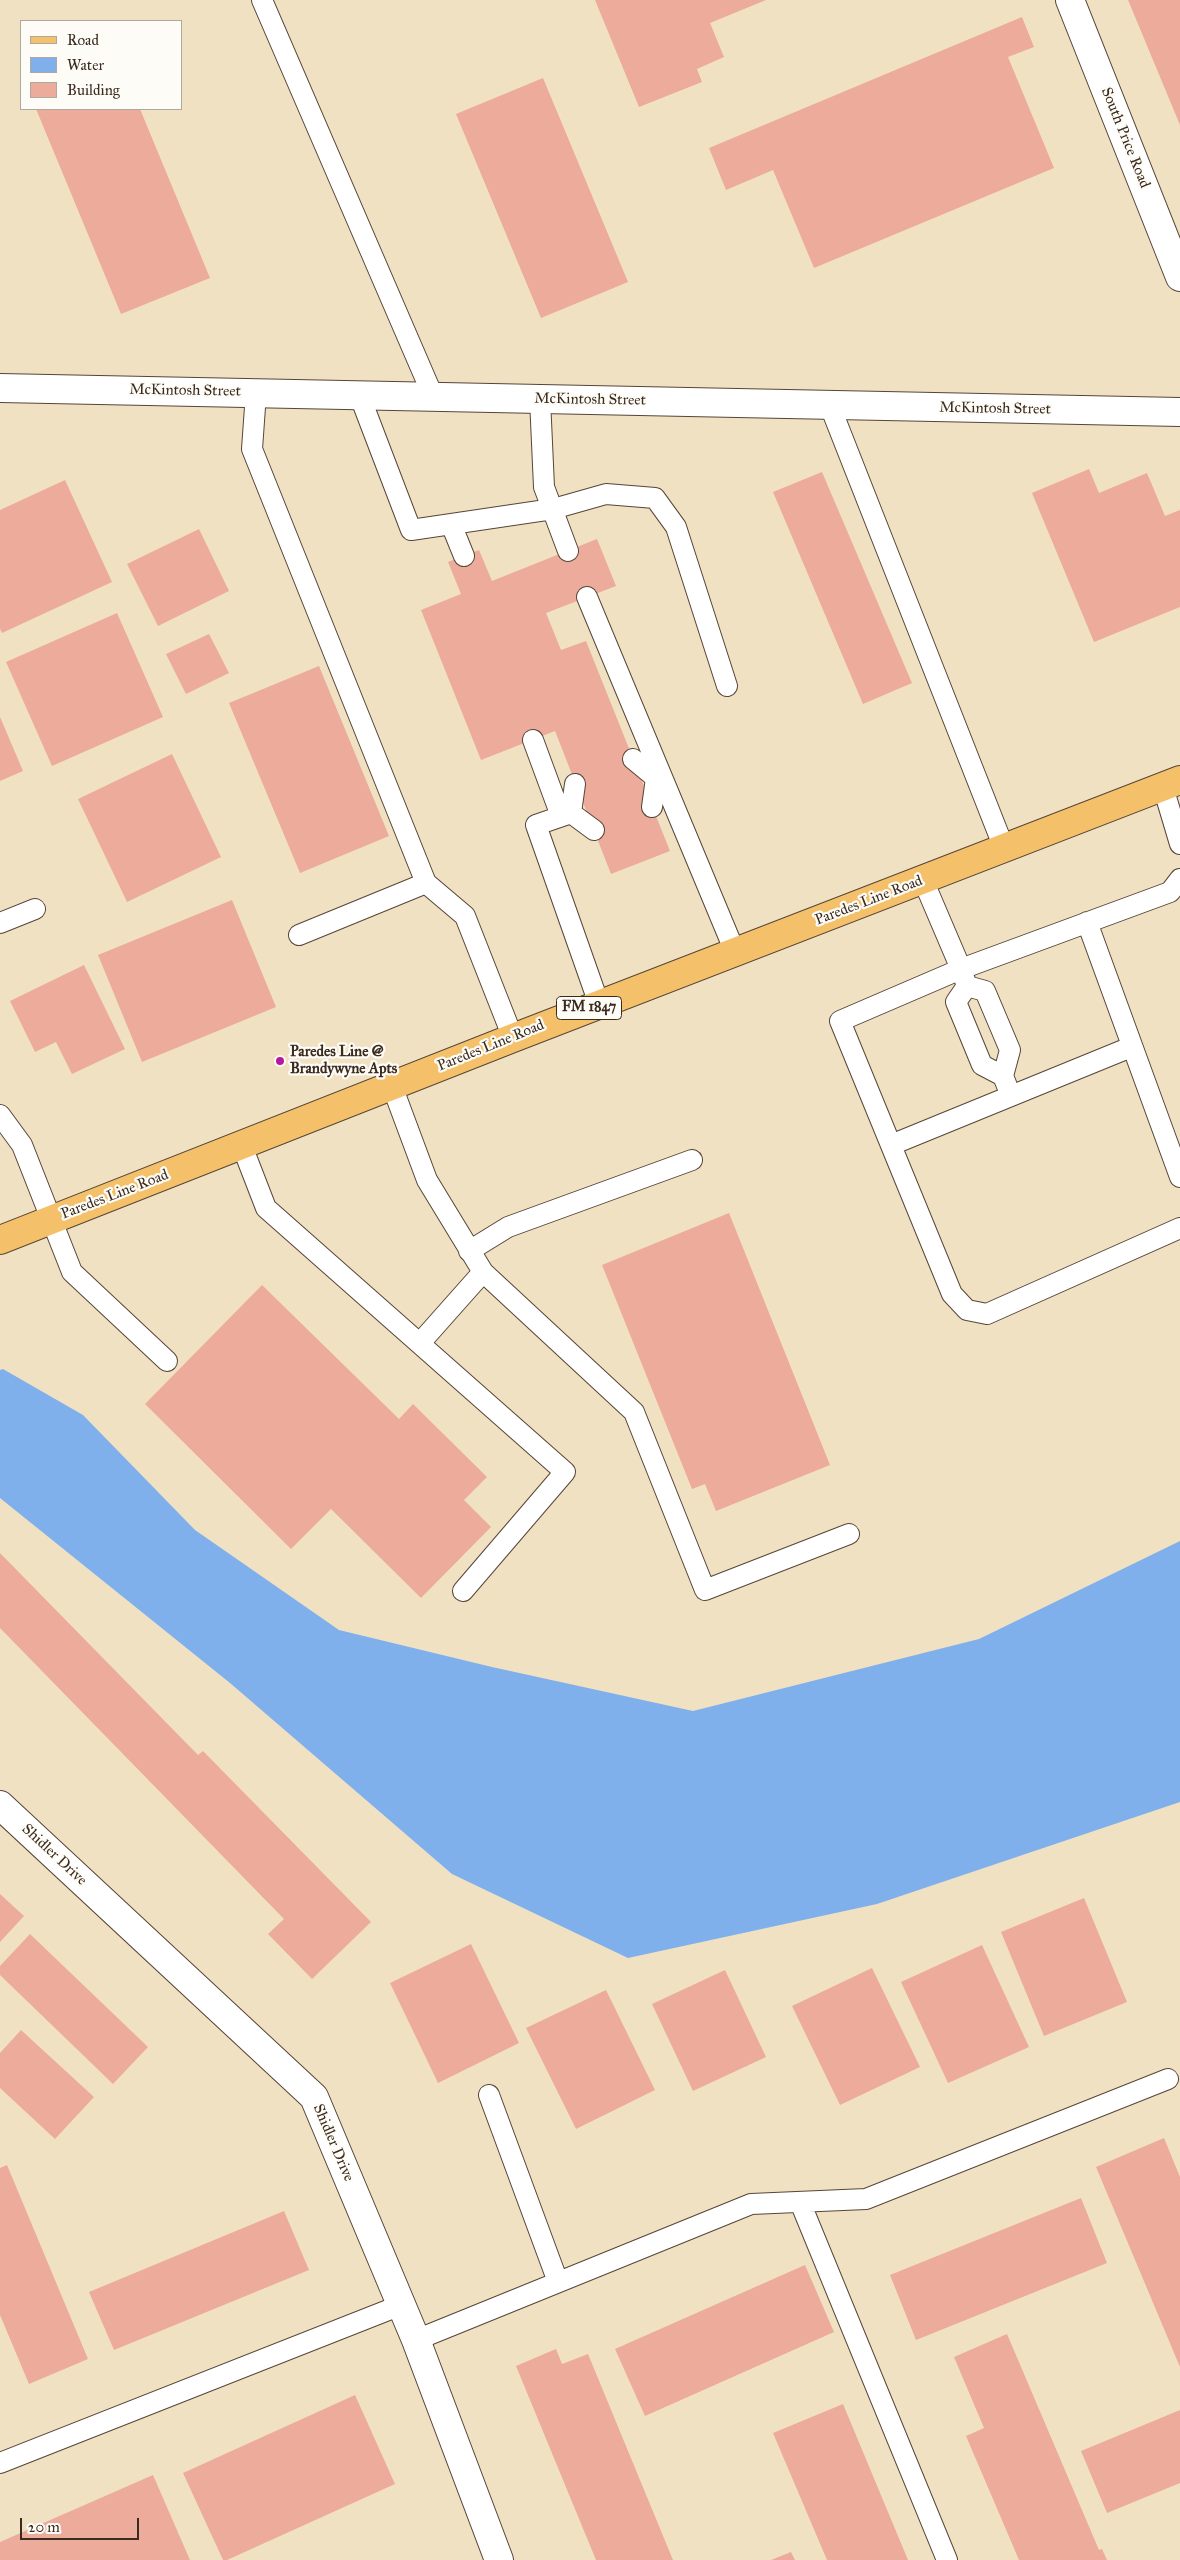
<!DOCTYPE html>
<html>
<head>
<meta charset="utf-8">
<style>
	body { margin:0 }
	#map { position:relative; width:1180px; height:2560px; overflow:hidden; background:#f1e1c3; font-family:"IM FELL Great Primer",serif }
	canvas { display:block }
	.legend { position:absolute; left:20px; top:20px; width:162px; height:90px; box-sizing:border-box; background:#fdfcf7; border:1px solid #afa8a0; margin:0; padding:6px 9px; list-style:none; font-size:15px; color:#3b2a1e }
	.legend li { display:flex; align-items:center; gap:10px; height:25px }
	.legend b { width:25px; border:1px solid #afa8a0 }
	.scale { position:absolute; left:20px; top:2518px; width:119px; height:22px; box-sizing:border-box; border:2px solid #3b2a1e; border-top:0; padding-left:6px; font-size:15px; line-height:18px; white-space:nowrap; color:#3b2a1e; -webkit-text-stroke:4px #fdfcf7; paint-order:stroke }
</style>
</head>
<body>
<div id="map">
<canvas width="1180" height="2560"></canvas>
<ul class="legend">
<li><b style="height:6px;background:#f4c16a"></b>Road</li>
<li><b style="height:14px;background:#80b0eb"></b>Water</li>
<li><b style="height:14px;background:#ecab9b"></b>Building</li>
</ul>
<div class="scale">20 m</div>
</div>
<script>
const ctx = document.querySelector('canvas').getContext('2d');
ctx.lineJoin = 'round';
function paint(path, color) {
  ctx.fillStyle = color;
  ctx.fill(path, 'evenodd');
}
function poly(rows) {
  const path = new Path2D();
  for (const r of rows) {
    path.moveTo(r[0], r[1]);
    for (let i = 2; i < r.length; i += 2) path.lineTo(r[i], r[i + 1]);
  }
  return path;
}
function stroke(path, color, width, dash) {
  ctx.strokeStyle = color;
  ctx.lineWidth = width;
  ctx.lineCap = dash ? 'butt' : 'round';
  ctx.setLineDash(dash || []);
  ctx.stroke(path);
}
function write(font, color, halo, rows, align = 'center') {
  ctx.font = font + ' "IM FELL Great Primer",serif';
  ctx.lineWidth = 4.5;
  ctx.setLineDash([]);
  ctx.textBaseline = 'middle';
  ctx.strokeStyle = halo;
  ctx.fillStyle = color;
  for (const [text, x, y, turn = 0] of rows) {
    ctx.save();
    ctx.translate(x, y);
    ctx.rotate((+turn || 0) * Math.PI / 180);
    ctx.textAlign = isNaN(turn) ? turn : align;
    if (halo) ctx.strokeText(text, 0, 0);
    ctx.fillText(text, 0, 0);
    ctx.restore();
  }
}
paint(poly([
	[3,1369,83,1415,195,1530,339,1630,492,1667,693,1711,979,1639,1180,1541,1180,1802,877,1904,628,1958,452,1874,230,1683,0,1498,0,1370]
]), '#80b0eb');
paint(poly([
	[595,0,766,0,710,23,724,57,697,69,702,82,639,107],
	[1128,0,1180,0,1180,125],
	[1022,17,1034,47,1008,57,1054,168,814,268,773,170,726,190,709,148],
	[543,78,628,282,541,318,456,114],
	[36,109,140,109,210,278,121,314],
	[1089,469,1099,493,1147,473,1165,516,1180,510,1180,607,1094,642,1032,493],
	[822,472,912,683,863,704,773,492],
	[65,480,112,582,2,633,0,629,0,510],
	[199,529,229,591,158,626,127,564],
	[597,539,616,586,546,613,561,650,586,641,670,851,611,874,555,731,481,760,421,610,461,594,448,562,479,550,492,581],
	[117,613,163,717,52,766,6,662],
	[209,634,229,673,186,694,166,654],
	[319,666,389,836,300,873,229,703],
	[0,717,23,771,0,781],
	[172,754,221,857,127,902,78,799],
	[232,900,276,1007,142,1062,98,955],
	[84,965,125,1049,72,1074,56,1042,35,1052,10,1001],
	[729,1213,830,1465,716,1511,705,1484,692,1489,602,1265],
	[262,1285,399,1419,413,1404,487,1477,464,1500,491,1527,421,1598,331,1509,291,1549,145,1404],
	[0,1553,198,1755,203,1751,371,1922,312,1979,268,1934,284,1919,0,1628],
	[0,1894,24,1916,0,1942],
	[1084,1898,1127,2002,1044,2036,1001,1932],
	[30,1934,148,2047,113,2084,0,1975,0,1966],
	[471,1944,519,2043,438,2083,390,1983],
	[982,1945,1029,2047,948,2083,901,1982],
	[872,1968,920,2067,840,2105,792,2006],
	[725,1970,766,2057,693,2091,652,2004],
	[606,1990,655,2090,576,2129,526,2028],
	[21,2030,94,2097,55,2139,0,2088,0,2053],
	[1164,2138,1180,2177,1180,2367,1096,2167],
	[7,2165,88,2359,29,2384,0,2315,0,2168],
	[1081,2198,1107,2263,916,2340,890,2275],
	[284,2211,309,2270,114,2350,89,2292],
	[805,2265,834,2332,645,2416,615,2349],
	[1007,2334,1099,2550,1102,2549,1107,2560,1019,2560,966,2436,984,2428,954,2357],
	[556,2349,562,2364,588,2354,673,2560,596,2560,516,2366],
	[355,2395,395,2484,227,2560,223,2560,183,2473],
	[843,2404,908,2560,827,2560,773,2433],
	[1180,2410,1180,2483,1107,2513,1081,2451],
	[153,2475,190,2560,0,2560,0,2542],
	[791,2552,795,2560,771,2560]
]), '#ecab9b');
const lane = poly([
	[262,0,433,396],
	[256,393,252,449,426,883,465,916,513,1038],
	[359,394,411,530,553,509,606,494,655,498,676,527,727,686],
	[540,399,544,487,568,551],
	[830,406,1004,848],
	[451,524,464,556],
	[587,597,735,952],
	[533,740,561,816],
	[633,759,656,778,652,807],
	[575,784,571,813,594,830],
	[1163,787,1180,844],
	[571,813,536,825,599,1004],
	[923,880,961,969,840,1021,952,1294,967,1310,987,1314,1180,1228],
	[1087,922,1180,1177],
	[0,923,35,909],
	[299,935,426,883],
	[967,986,961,969,1170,892,1180,879],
	[967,986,985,991,1010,1050,1003,1076,1011,1096],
	[967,986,956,1002,982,1065,1003,1076],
	[392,1086,427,1180,483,1272,634,1412,705,1590,849,1534],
	[0,1115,22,1145,72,1272,167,1361],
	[891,1145,1131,1047],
	[242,1146,266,1208,565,1472,463,1591],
	[469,1251,508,1227,692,1160],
	[420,1343,483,1272],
	[489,2095,558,2282],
	[800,2202,947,2560],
	[416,2340,751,2204,866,2199,1168,2079],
	[0,2463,401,2305]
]);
const street = poly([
	[1070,0,1180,277],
	[0,388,1180,412],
	[0,1805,314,2097,416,2340,499,2560]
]);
const primary = poly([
	[0,1240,513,1038,1180,780]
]);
stroke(lane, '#564537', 22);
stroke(street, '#564537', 30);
stroke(primary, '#564537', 30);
stroke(lane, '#fff', 20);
stroke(street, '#fff', 28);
stroke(primary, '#f4c16a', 28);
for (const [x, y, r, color] of [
	[280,1061,5,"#b5179e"]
]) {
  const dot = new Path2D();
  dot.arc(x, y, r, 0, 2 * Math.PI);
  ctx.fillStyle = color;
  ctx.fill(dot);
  stroke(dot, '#fdfcf7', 2);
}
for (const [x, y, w] of [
	[589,1008,65]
]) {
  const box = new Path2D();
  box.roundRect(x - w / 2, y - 11.5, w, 23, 4);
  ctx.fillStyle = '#fdfcf7';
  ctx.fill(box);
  stroke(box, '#3b2a1e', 1);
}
write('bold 14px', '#3b2a1e', null, [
	["FM 1847",589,1008]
]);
write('15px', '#3b2a1e', '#fdfcf7', [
	["South Price Road",1125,138,68],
	["McKintosh Street",185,391,1],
	["McKintosh Street",590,400,1],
	["McKintosh Street",995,409,1],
	["Paredes Line Road",869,901,-21],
	["Paredes Line Road",491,1046,-22],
	["Paredes Line Road",115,1195,-21],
	["Shidler Drive",54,1855,43],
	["Shidler Drive",333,2143,67]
]);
write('bold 15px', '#3b2a1e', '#fdfcf7', [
	["Paredes Line @",290,1052],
	["Brandywyne Apts",290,1069]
], 'left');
</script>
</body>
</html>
